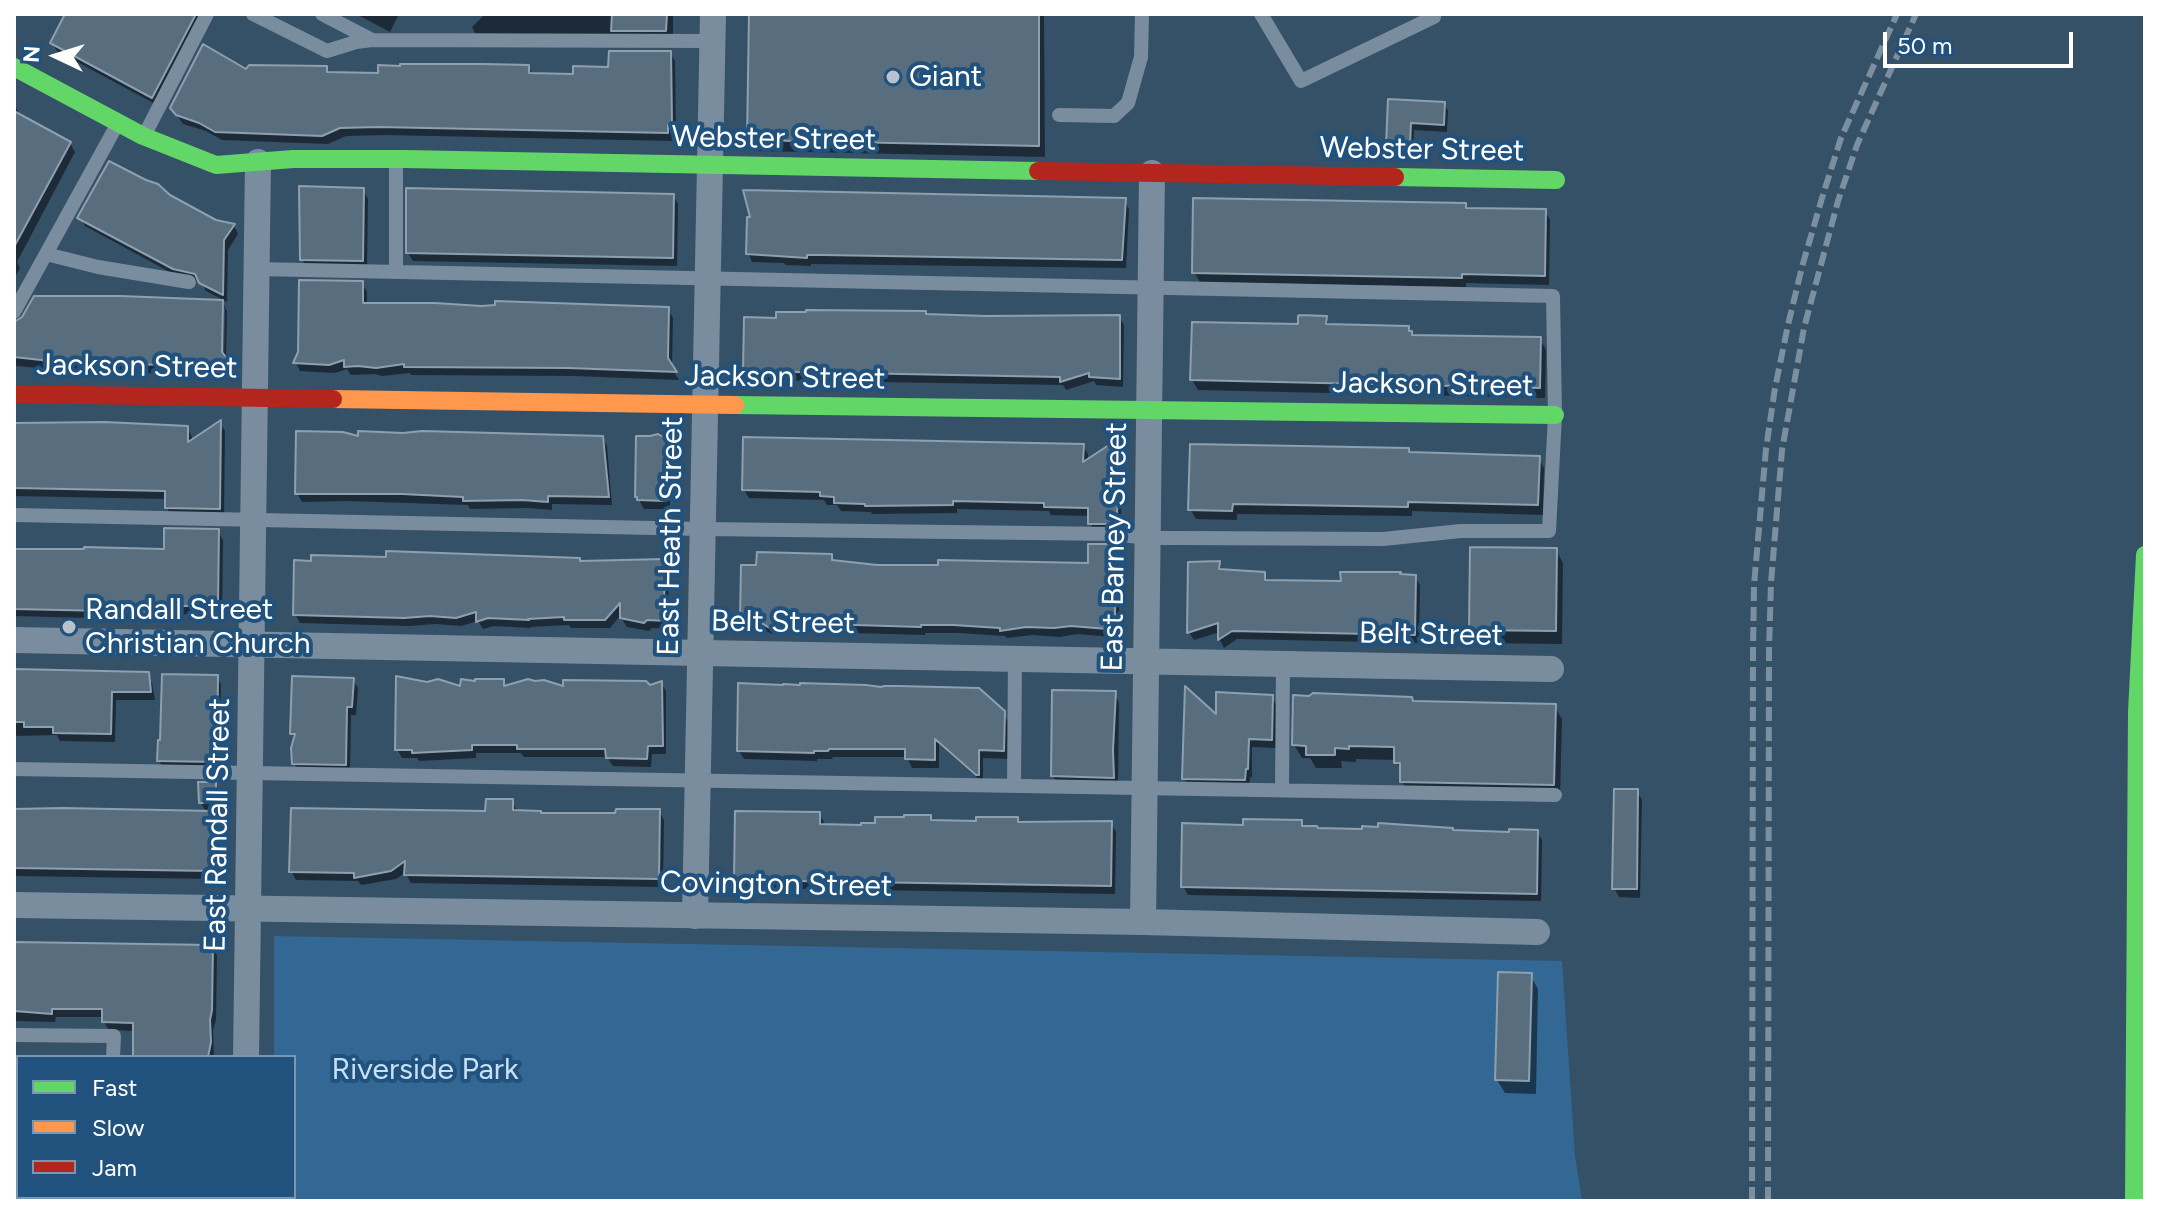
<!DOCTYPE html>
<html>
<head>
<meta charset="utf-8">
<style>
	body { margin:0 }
	#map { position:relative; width:2159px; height:1215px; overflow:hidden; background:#355168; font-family:Figtree,sans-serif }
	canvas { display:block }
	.frame { position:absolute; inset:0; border:16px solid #fff; pointer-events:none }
	.legend { position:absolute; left:16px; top:1055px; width:280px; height:144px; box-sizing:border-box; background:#20527d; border:2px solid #7997b1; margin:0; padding:10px 14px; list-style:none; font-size:24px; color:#fff }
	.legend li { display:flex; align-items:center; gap:16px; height:40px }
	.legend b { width:40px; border:2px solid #7997b1 }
	.north { position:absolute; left:16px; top:16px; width:80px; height:80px; -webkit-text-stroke:6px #20527d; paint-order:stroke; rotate:274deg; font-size:22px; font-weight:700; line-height:32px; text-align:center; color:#fff }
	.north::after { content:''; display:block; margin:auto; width:28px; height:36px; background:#fff; clip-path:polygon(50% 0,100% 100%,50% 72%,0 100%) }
	.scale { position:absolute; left:1883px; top:32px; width:190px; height:36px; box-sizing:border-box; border:4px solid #fff; border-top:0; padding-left:10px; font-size:24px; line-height:28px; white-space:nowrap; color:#fff; -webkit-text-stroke:6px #20527d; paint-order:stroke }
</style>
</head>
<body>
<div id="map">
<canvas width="2159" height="1215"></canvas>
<div class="frame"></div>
<ul class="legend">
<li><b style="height:10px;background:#63d668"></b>Fast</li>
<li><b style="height:10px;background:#ff974d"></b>Slow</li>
<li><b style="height:10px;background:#b3261e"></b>Jam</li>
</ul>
<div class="north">N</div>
<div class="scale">50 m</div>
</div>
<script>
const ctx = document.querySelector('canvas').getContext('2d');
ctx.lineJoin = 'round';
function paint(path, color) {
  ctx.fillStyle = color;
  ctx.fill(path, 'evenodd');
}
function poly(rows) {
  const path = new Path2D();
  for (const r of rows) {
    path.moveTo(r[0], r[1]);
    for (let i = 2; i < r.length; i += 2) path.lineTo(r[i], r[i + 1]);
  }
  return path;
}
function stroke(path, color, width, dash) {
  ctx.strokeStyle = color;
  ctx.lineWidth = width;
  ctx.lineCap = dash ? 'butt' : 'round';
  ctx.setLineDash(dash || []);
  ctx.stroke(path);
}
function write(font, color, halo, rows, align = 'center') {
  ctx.font = font + ' Figtree,sans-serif';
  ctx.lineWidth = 8;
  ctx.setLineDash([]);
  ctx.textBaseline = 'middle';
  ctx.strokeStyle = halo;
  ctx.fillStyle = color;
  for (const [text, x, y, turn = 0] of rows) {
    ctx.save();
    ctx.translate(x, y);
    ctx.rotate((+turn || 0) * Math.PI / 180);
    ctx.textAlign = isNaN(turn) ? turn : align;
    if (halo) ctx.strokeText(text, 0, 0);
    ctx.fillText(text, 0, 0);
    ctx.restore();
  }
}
paint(poly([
	[274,936,1562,961,1575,1156,1582,1201,273,1201,273,1197,294,1197,294,1057,274,1057]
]), '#336894');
paint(poly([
	[67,14,204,14,157,105,57,51,52,43],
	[356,14,399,14,390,32],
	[485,14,673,14,673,43,478,39,472,27],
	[751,14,1044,14,1045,157,756,151,749,139],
	[670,53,675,61,676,133,672,133,672,141,385,135,346,136,328,144,222,140,206,131,183,124,172,108,247,72,326,68,329,74,380,75,528,67,533,75,575,76,610,69],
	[1390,101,1444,103,1448,111,1447,132,1414,130,1413,153,1392,152,1388,144],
	[15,107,24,119,70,143,75,152,17,262,20,268,14,279],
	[363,190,368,199,367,269,307,268,302,259],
	[673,195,678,204,677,266,413,261,408,253],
	[169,196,216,221,234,226,238,234,228,250,227,302,206,291,201,282,179,277,85,226,80,218],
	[1124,200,1129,209,1126,268,811,264,811,266,786,265,784,263,752,262,748,253],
	[1464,205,1467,210,1545,211,1550,220,1549,285,1466,283,1466,287,1200,282,1194,272],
	[362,283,367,292,367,305,481,308,668,309,673,318,672,368,679,380,574,376,411,375,410,373,382,376,375,374,351,375,347,369,335,373,300,371,296,363,300,353],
	[222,302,227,311,226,360,236,375,83,372,17,366,14,364,14,324],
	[221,308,225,308,224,362,220,362],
	[1119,317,1124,325,1123,387,1096,385,1094,381,1066,390,1063,385,750,380,745,371],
	[1325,318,1331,327,1408,328,1413,337,1540,339,1546,350,1545,398,1198,390,1192,380,1300,326],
	[220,423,225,431,224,518,172,517,167,508,167,499,14,496,14,425,187,428,192,437,192,442],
	[360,438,602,438,607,446,612,505,552,504,552,510,528,508,470,509,468,505,348,501,302,502,297,493],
	[668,442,674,451,670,457,670,509,644,509,637,496],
	[1118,442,1122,449,1121,532,1095,532,1090,523,1090,516,1051,515,1049,511,957,509,957,513,872,514,871,512,841,511,837,505,827,505,824,500,749,498,744,490,1083,446,1088,454,1088,462],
	[1410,454,1538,458,1544,468,1543,515,1412,511,1412,516,1237,514,1237,520,1196,519,1190,509],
	[218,531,223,540,222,615,171,614,160,620,14,616,14,550,166,551],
	[1115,546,1120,555,1119,626,1123,638,1077,634,1059,637,1032,635,1007,638,1005,636,959,633,925,633,925,635,782,631,776,635,765,631,747,629,742,621,831,556,834,562,877,567,1090,565],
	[1556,550,1563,563,1562,644,1478,643,1471,629],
	[664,561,669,570,668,619,671,629,652,628,649,631,627,627,620,616,610,628,571,628,569,625,530,627,531,628,494,626,483,629,478,621,461,626,436,624,410,626,300,623,295,614,580,563],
	[1218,563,1223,571,1264,574,1268,582,1343,583,1415,577,1420,585,1419,643,1237,639,1224,648,1220,640,1220,632,1194,640,1189,632],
	[14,671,147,674,152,683,155,700,116,700,115,742,60,741,57,735,14,736],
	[217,677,221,685,220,770,164,769,159,761,162,742],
	[353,680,358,688,356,715,351,715,350,772,299,771,294,763,295,740,292,734],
	[503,681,507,688,565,689,649,687,661,683,666,691,666,754,652,754,651,767,613,766,607,757,524,757,521,753,476,753,476,758,419,761,417,758,402,758,397,749,462,689],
	[1114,693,1119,702,1118,786,1058,785,1053,776],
	[1272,697,1277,706,1276,748,1252,747,1252,777,1250,777,1249,788,1189,787,1184,778,1218,718],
	[1414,703,1554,706,1562,719,1560,798,1410,795,1402,782,1402,773,1396,760,1356,759,1356,762,1341,761,1342,768,1316,768,1310,758,1302,758,1294,745],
	[1003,713,1008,722,1008,759,983,758,983,783,939,744,939,768,912,768,907,757,833,757,832,759,817,759,817,761,744,759,739,751],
	[215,784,220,793,220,811,211,811,218,823,216,879,14,876,14,810,207,814,201,803],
	[1637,791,1642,800,1640,898,1619,897,1614,888],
	[512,801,517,812,541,815,617,815,659,811,664,820,663,887,411,883,405,873,396,879,361,885,358,881,296,880,291,871,487,813],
	[819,814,824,822,824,826,863,827,930,817,933,822,978,823,1017,819,1019,824,1111,823,1116,832,1115,894,741,888,736,880],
	[1301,822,1305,828,1317,830,1452,830,1511,834,1537,832,1542,840,1541,901,1188,895,1183,886,1245,827],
	[14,943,212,947,217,955,216,1020,213,1030,214,1057,135,1057,135,1031,109,1030,104,1022,104,1017,56,1017,55,1022,14,1021],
	[1530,975,1538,989,1536,1094,1505,1093,1497,1080],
	[14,1075,18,1075,18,1139,14,1139]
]), '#0007');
const building = poly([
	[65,14,196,14,152,98,50,43,65,14],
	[612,14,667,14,666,31,611,31,612,14],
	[749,14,1039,14,1039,146,747,140,749,14],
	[203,44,246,69,249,65,327,66,327,72,378,73,378,65,400,66,400,64,483,64,529,65,529,73,573,74,573,66,608,67,609,51,671,51,672,124,668,125,668,133,379,127,340,128,322,136,215,132,199,123,176,115,170,108,203,44],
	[1388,99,1445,102,1444,125,1411,123,1410,146,1386,145,1388,99],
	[14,111,71,142,14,247,14,111],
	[109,161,146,180,158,184,170,195,216,220,235,224,224,240,223,295,199,283,195,274,173,269,77,218,109,161],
	[299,186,364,188,363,261,300,260,299,186],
	[406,188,674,194,673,258,406,253,406,188],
	[743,190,1126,198,1122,260,823,255,807,255,807,258,746,254,747,217,750,217,743,190],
	[1193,198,1466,203,1466,208,1546,209,1545,276,1462,274,1462,278,1192,273,1193,198],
	[299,280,363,281,363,303,435,303,481,306,495,305,495,301,669,307,668,358,677,372,568,368,404,367,404,364,376,368,358,366,344,367,344,360,329,365,293,363,298,352,299,280],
	[34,296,121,296,223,300,222,352,234,367,195,365,77,364,14,357,14,322,22,317,34,296],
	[806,310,926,311,926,314,986,316,1120,315,1120,379,1089,377,1089,373,1060,382,1060,377,743,371,744,317,776,318,776,312,806,312,806,310],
	[1300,315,1327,316,1326,324,1409,326,1409,331,1412,331,1412,335,1541,337,1540,388,1190,380,1192,322,1298,324,1298,316,1300,315],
	[221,420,220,509,165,508,165,491,14,488,14,423,105,422,188,426,188,442,221,420],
	[296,431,343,432,358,436,358,431,403,433,422,431,603,436,609,497,548,496,548,502,522,500,463,501,463,497,402,494,295,494,296,431],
	[658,434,670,441,667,448,666,501,637,500,637,497,635,497,636,436,650,436,658,434],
	[743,437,1084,444,1083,462,1118,439,1117,524,1088,524,1088,508,1044,507,1044,503,953,501,953,505,865,506,865,504,834,503,834,497,820,496,820,492,742,490,743,437],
	[1190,444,1409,448,1409,452,1540,456,1538,505,1408,502,1408,507,1233,504,1232,511,1188,510,1190,444],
	[164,528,219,529,218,606,166,606,154,612,14,609,14,549,84,549,84,547,164,549,164,528],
	[1088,544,1116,544,1115,616,1120,630,1071,626,1054,628,1026,627,1000,631,1000,628,953,625,921,625,921,627,789,623,776,623,770,628,759,622,740,621,741,565,756,565,757,552,832,554,832,560,877,565,938,565,938,560,1088,563,1088,544],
	[1470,547,1557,548,1556,631,1469,630,1470,547],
	[386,551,580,558,580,561,665,559,664,609,668,621,647,620,644,623,620,618,620,603,605,620,564,620,564,617,528,619,529,620,488,618,476,622,476,612,456,618,430,616,404,618,293,615,294,560,311,561,311,555,386,557,386,551],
	[1220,561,1219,569,1265,572,1265,580,1341,581,1340,572,1401,572,1400,574,1416,575,1415,635,1232,631,1218,640,1218,623,1187,633,1188,562,1220,561],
	[14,669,149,672,151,692,112,692,111,734,53,733,53,727,24,727,24,722,14,722,14,669],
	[162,674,218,675,217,762,157,761,158,740,160,740,162,674],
	[292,676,354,678,352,707,347,707,346,765,292,764,291,748,295,734,290,734,292,676],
	[396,676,427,682,438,679,460,686,461,679,475,681,475,679,504,679,504,686,528,679,535,681,544,680,563,686,563,680,646,681,650,685,662,681,663,746,648,746,647,759,606,758,605,749,517,749,517,745,472,745,472,750,412,753,412,750,395,750,396,676],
	[738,683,783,685,783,684,800,685,800,683,866,685,881,687,884,686,899,686,979,688,1005,711,1004,751,979,750,979,775,976,775,935,739,935,760,905,759,905,749,829,749,828,751,814,751,814,753,737,751,738,683],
	[1185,686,1216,714,1216,692,1273,695,1272,740,1249,739,1248,769,1246,769,1245,780,1182,779,1185,686],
	[1052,690,1116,691,1113,750,1114,778,1051,776,1052,690],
	[1313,693,1412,697,1413,701,1556,704,1554,785,1400,782,1400,763,1394,763,1394,747,1349,746,1349,749,1335,748,1335,755,1306,755,1306,746,1292,745,1293,695,1309,696,1313,693],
	[198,782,216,782,216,803,199,803,198,782],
	[1614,789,1638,789,1637,889,1612,889,1614,789],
	[486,799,513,799,513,810,541,811,541,813,615,813,616,809,660,809,659,879,404,875,405,861,391,871,354,878,354,873,289,872,291,808,485,811,486,799],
	[63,808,213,811,212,871,14,868,14,809,63,808],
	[735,811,820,812,820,824,861,825,861,823,875,823,875,817,904,817,904,815,931,815,931,820,976,821,976,817,1018,817,1018,822,1112,821,1111,886,734,880,735,811],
	[1243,819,1302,820,1302,826,1317,826,1318,828,1362,829,1362,826,1378,827,1378,823,1453,828,1453,830,1509,832,1509,829,1538,830,1537,894,1181,887,1182,823,1243,825,1243,819],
	[14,942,213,945,212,1010,210,1020,211,1042,208,1057,133,1057,133,1023,102,1022,102,1009,52,1009,52,1014,14,1011,14,942],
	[1498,972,1532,973,1529,1081,1495,1080,1498,972]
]);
paint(building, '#586e7f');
stroke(building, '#8e9fad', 2);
stroke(poly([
	[253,14,327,51,356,42,372,40,713,41],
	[322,14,372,40],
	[1261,14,1301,81,1434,17],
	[1059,115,1114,116,1128,103,1141,57,1142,14],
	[144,136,207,14],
	[396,160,396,272],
	[46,254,98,267,189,282],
	[14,312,118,123],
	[14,515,703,529,1115,534,1147,538,1180,538,1383,539,1461,531,1549,531,1555,415,1553,296,256,269],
	[14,769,1555,795],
	[1014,786,1015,659],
	[1282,790,1283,664],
	[14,1035,114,1036,113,1057],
	[109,1201,109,1197]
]), '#7a8d9f', 14);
stroke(poly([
	[14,640,1551,669],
	[14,905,1143,922,1537,932],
	[695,916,713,14],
	[1143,922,1152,173],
	[246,1057,258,162],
	[14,1169,18,1169],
	[243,1201,243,1197]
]), '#7a8d9f', 26);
stroke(poly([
	[14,67,143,136,216,165,293,159,404,159,1038,171],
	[1395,177,1556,180],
	[735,405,1555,415],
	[2134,1201,2137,712,2145,555]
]), '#63d668', 18);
stroke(poly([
	[333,399,735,405]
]), '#ff974d', 18);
stroke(poly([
	[1038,171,1395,177],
	[14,394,333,399]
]), '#b3261e', 18);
stroke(poly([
	[1752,1201,1753,651,1754,585,1766,449,1775,388,1788,325,1802,267,1822,198,1841,138,1897,14],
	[1768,1201,1769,651,1771,583,1782,450,1804,328,1838,201,1857,145,1916,14]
]), '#7c8f9f', 6, [14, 6]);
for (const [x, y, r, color] of [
	[893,77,8,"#b8c2ca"],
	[69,627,8,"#b8c2ca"]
]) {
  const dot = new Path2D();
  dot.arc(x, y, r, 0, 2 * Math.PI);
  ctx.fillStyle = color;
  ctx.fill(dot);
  stroke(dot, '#20527d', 3);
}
write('30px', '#fff', '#20527d', [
	["Giant",909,77],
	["Randall Street",85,610],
	["Christian Church",85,644]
], 'left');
write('30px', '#fff', '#20527d', [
	["Webster Street",774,139,1],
	["Webster Street",1422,150,1],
	["Jackson Street",137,367,1],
	["Jackson Street",785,378,1],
	["Jackson Street",1433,385,1],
	["East Heath Street",671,536,-89],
	["East Barney Street",1115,547,-89],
	["Belt Street",783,623,1],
	["Belt Street",1431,635,1],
	["East Randall Street",218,825,-89],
	["Covington Street",776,885,1]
]);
write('30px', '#c7e0f5', '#20527d', [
	["Riverside Park",425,1070]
]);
</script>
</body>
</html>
